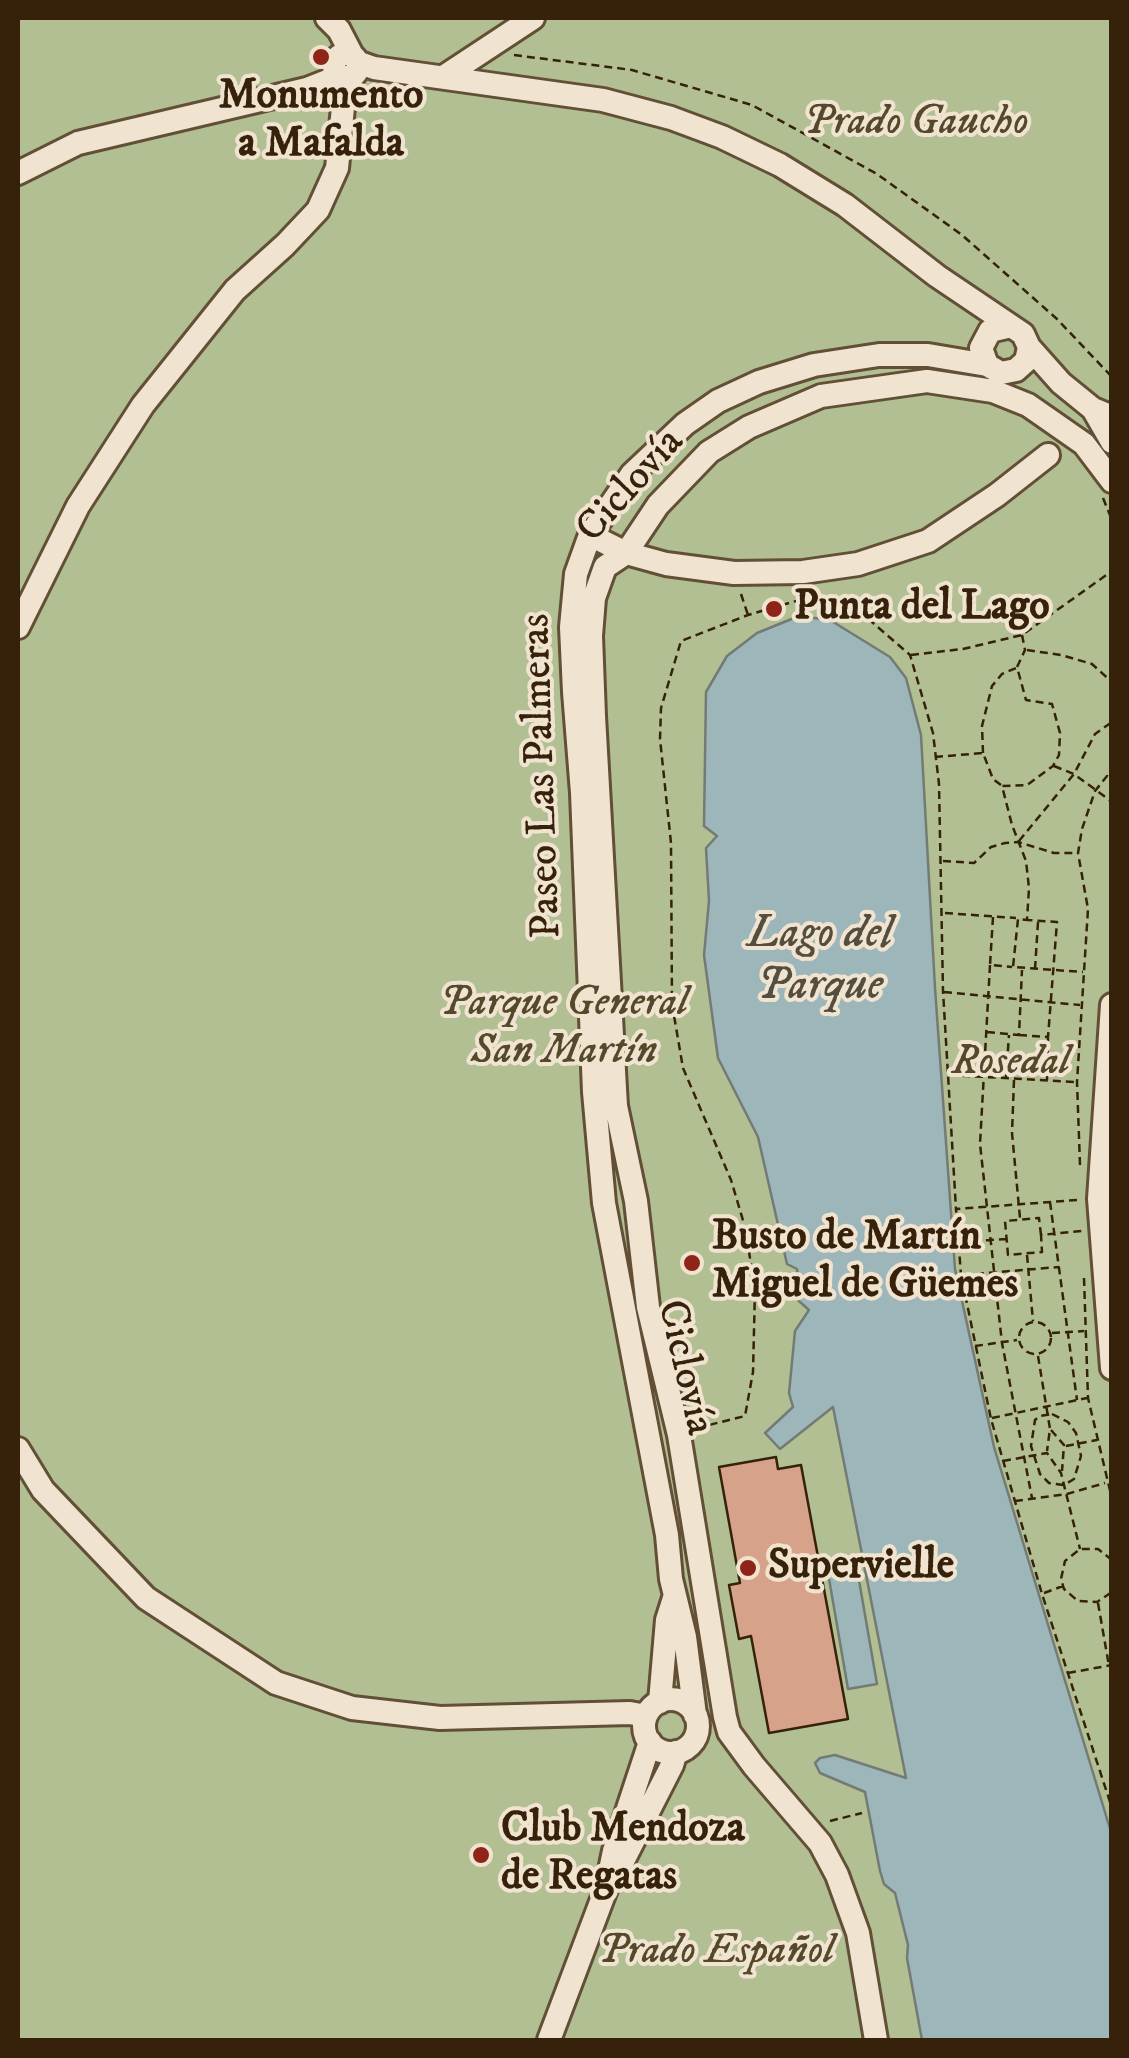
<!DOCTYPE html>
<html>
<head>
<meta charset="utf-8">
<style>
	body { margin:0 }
	#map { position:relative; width:1129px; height:2058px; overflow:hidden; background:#e8d6b8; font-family:"IM FELL DW Pica",serif }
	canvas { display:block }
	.frame { position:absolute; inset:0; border:20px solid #36220a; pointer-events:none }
</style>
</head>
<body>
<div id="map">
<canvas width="1129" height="2058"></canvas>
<div class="frame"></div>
</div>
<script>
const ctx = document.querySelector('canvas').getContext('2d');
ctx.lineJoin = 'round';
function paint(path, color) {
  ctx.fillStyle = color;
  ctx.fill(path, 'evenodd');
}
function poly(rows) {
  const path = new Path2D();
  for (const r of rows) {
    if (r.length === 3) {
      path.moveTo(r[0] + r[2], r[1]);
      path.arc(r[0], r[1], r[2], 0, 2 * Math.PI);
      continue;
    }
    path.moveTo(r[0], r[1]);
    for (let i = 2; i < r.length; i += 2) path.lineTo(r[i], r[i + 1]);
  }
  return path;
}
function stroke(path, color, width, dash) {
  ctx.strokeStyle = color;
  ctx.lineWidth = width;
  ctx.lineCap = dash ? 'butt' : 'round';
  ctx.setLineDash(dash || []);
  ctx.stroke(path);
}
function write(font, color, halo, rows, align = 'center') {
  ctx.font = font + ' "IM FELL DW Pica",serif';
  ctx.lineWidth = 8;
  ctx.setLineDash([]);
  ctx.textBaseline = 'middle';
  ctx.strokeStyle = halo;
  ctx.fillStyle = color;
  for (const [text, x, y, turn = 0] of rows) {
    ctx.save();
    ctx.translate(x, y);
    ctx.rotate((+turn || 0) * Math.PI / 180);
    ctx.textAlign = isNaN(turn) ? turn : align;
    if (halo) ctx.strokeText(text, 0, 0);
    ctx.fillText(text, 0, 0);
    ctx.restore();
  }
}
paint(poly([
	[18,18,1111,18,1111,2040,18,2040]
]), '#b1bf93');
const water = poly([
	[799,616,830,620,890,657,906,678,921,735,935,988,955,1269,994,1447,1111,1832,1111,2040,922,2040,907,1958,908,1945,895,1893,884,1884,880,1871,865,1792,820,1773,815,1763,820,1758,835,1755,906,1778,833,1407,780,1449,765,1433,793,1407,789,1393,795,1331,809,1310,791,1294,790,1284,798,1278,797,1269,787,1264,758,1137,718,1058,704,955,709,901,706,848,717,836,704,826,706,692,727,656,757,633,799,616],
	[856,1563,877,1684,848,1689,827,1567,856,1563]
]);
paint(water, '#9cb6ba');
stroke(water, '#737b74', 2.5);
const building = poly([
	[776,1457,778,1469,801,1465,848,1719,769,1733,751,1636,739,1639,729,1585,740,1583,719,1467,776,1457]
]);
paint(building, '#d6a38a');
stroke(building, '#36220a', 2.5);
const minor = poly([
	[327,18,339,30,352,55],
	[346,66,12],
	[357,62,374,68,603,100,671,118,722,137,780,165,845,205,937,276,1023,334,1029,347,1026,361,1016,370,1001,373,987,365,981,348,990,331,1011,326],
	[445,76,533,18],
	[18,173,78,143,307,89,340,76],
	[1029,347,1061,383,1093,409,1112,417],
	[1093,409,1112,442],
	[590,535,626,553,666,564,734,573,803,572,858,564,928,541,997,495,1048,455],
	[18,627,78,506,143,405,235,290,285,245,318,210,337,168,346,77],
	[1112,1005,1099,1199,1112,1368],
	[18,1449,43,1490,146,1598,276,1683,352,1708,440,1718,630,1713,646,1716],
	[671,1726,27],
	[660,1702,667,1620,674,1598],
	[695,1715,685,1637,671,1579,667,1535,604,1203,594,1092,582,793,574,692,571,627,576,574,590,535,632,474,685,424,718,401,759,382,814,365,879,355,928,355,987,365],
	[623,1861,672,1765,676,1752],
	[549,2040,606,1889,614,1851,650,1742],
	[876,2040,858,1933,837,1875,820,1843,754,1766,729,1732,725,1717,679,1435,648,1307,636,1201,616,1106,594,716,591,636,594,598,605,567,626,553,658,505,709,452,749,427,821,396,927,381,993,391,1028,405,1084,444,1112,481]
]);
stroke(minor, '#624f36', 28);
stroke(poly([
	[514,55,632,70,752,105,877,174,962,235,1057,319,1112,377],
	[1103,498,1112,520],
	[741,594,748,615],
	[1022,635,1025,650,1017,667,1026,700,1052,704,1060,733,1059,755,1053,766,1027,785,1002,786,1012,825,1026,861,1029,888,1027,920,1018,919,1013,967,1083,972],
	[1027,650,1061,655,1092,664,1112,682],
	[911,655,963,649,1022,635,1112,571],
	[983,753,982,726,992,686,1002,674,1016,668],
	[935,757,983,753,993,779,1001,785],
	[1054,766,1074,774,1112,802],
	[1019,841,1074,774,1095,734,1112,722],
	[943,861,974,863,991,847,1005,843,1018,842,1054,853,1077,853],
	[945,913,1016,918],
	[993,917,990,965,1012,967],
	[990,965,980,1144,1002,1343,1032,1498],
	[1035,969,1038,922],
	[944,992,1080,1005],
	[987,1032,1019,1035,1022,970],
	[1019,1035,1048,1037,1057,922,1027,920],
	[949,1075,1076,1082],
	[1006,1077,1009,1035],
	[1014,1080,1012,1133,1020,1218],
	[1047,1080,1048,1038],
	[1080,1165,1077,1082,1088,909,1078,853,1082,829,1095,791,1107,776,1112,781],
	[1077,1200,956,1209,961,1275,991,1419,1042,1594,1112,1808],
	[1050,1202,1077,1400],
	[1041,1235,1039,1218,1005,1221,1008,1255,1042,1252,1041,1235,1082,1231],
	[960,1242,1006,1239],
	[1027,1255,1033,1321],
	[963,1275,1059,1267],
	[1084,1278,1088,1398,1112,1499],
	[1035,1338,16],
	[1052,1333,1084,1331],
	[975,1346,1017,1340],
	[1038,1356,1050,1429,1047,1451],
	[1052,1414,1068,1422,1076,1433,1081,1456,1074,1479,1064,1485,1049,1483,1040,1474,1031,1446,1035,1420,1040,1416,1052,1414],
	[992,1418,1087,1398],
	[697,1428,745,1416,753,1372,755,1289,745,1227,731,1180,683,1068,672,1004,671,843,660,739,661,708,681,641,748,615,803,599,865,616,910,655,933,733,939,784,943,991,956,1209],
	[1051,1430,1064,1445,1062,1471],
	[1066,1446,1097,1440],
	[1003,1461,1047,1453,1061,1473,1080,1549],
	[1015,1501,1067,1494,1105,1483],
	[1112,1560,1098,1549,1080,1549,1065,1561,1061,1579,1064,1589,1078,1601,1097,1602,1112,1592],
	[1044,1593,1063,1586],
	[1098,1603,1109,1666],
	[1068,1673,1112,1665],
	[830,1821,862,1813]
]), '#36220a', 2.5, [8, 5]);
stroke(minor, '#f0e4d1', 22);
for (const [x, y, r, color] of [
	[321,57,10,"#8f2418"],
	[774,609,10,"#8f2418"],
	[692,1263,10,"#8f2418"],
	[748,1568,10,"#8f2418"],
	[481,1855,10,"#8f2418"]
]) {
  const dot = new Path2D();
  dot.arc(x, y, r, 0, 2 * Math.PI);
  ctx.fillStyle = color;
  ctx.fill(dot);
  stroke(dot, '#f0e4d1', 4);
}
write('bold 42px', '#36220a', '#f0e4d1', [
	["Monumento",321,98,"center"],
	["a Mafalda",321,146,"center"],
	["Punta del Lago",794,609],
	["Busto de Martín",712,1239],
	["Miguel de Güemes",712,1287],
	["Supervielle",768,1568],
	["Club Mendoza",501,1831],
	["de Regatas",501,1879]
], 'left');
write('italic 42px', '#55492c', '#f0e4d1', [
	["Prado Gaucho",916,124],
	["Parque General",564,1005],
	["San Martín",564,1053],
	["Rosedal",1011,1064],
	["Prado Español",716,1953]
]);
write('42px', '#36220a', '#f0e4d1', [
	["Ciclovía",632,487,-48],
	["Paseo Las Palmeras",544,776,-92],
	["Ciclovía",683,1368,77]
]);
write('italic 45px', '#554e3f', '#f0e4d1', [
	["Lago del",820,937],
	["Parque",820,989]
]);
</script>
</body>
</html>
